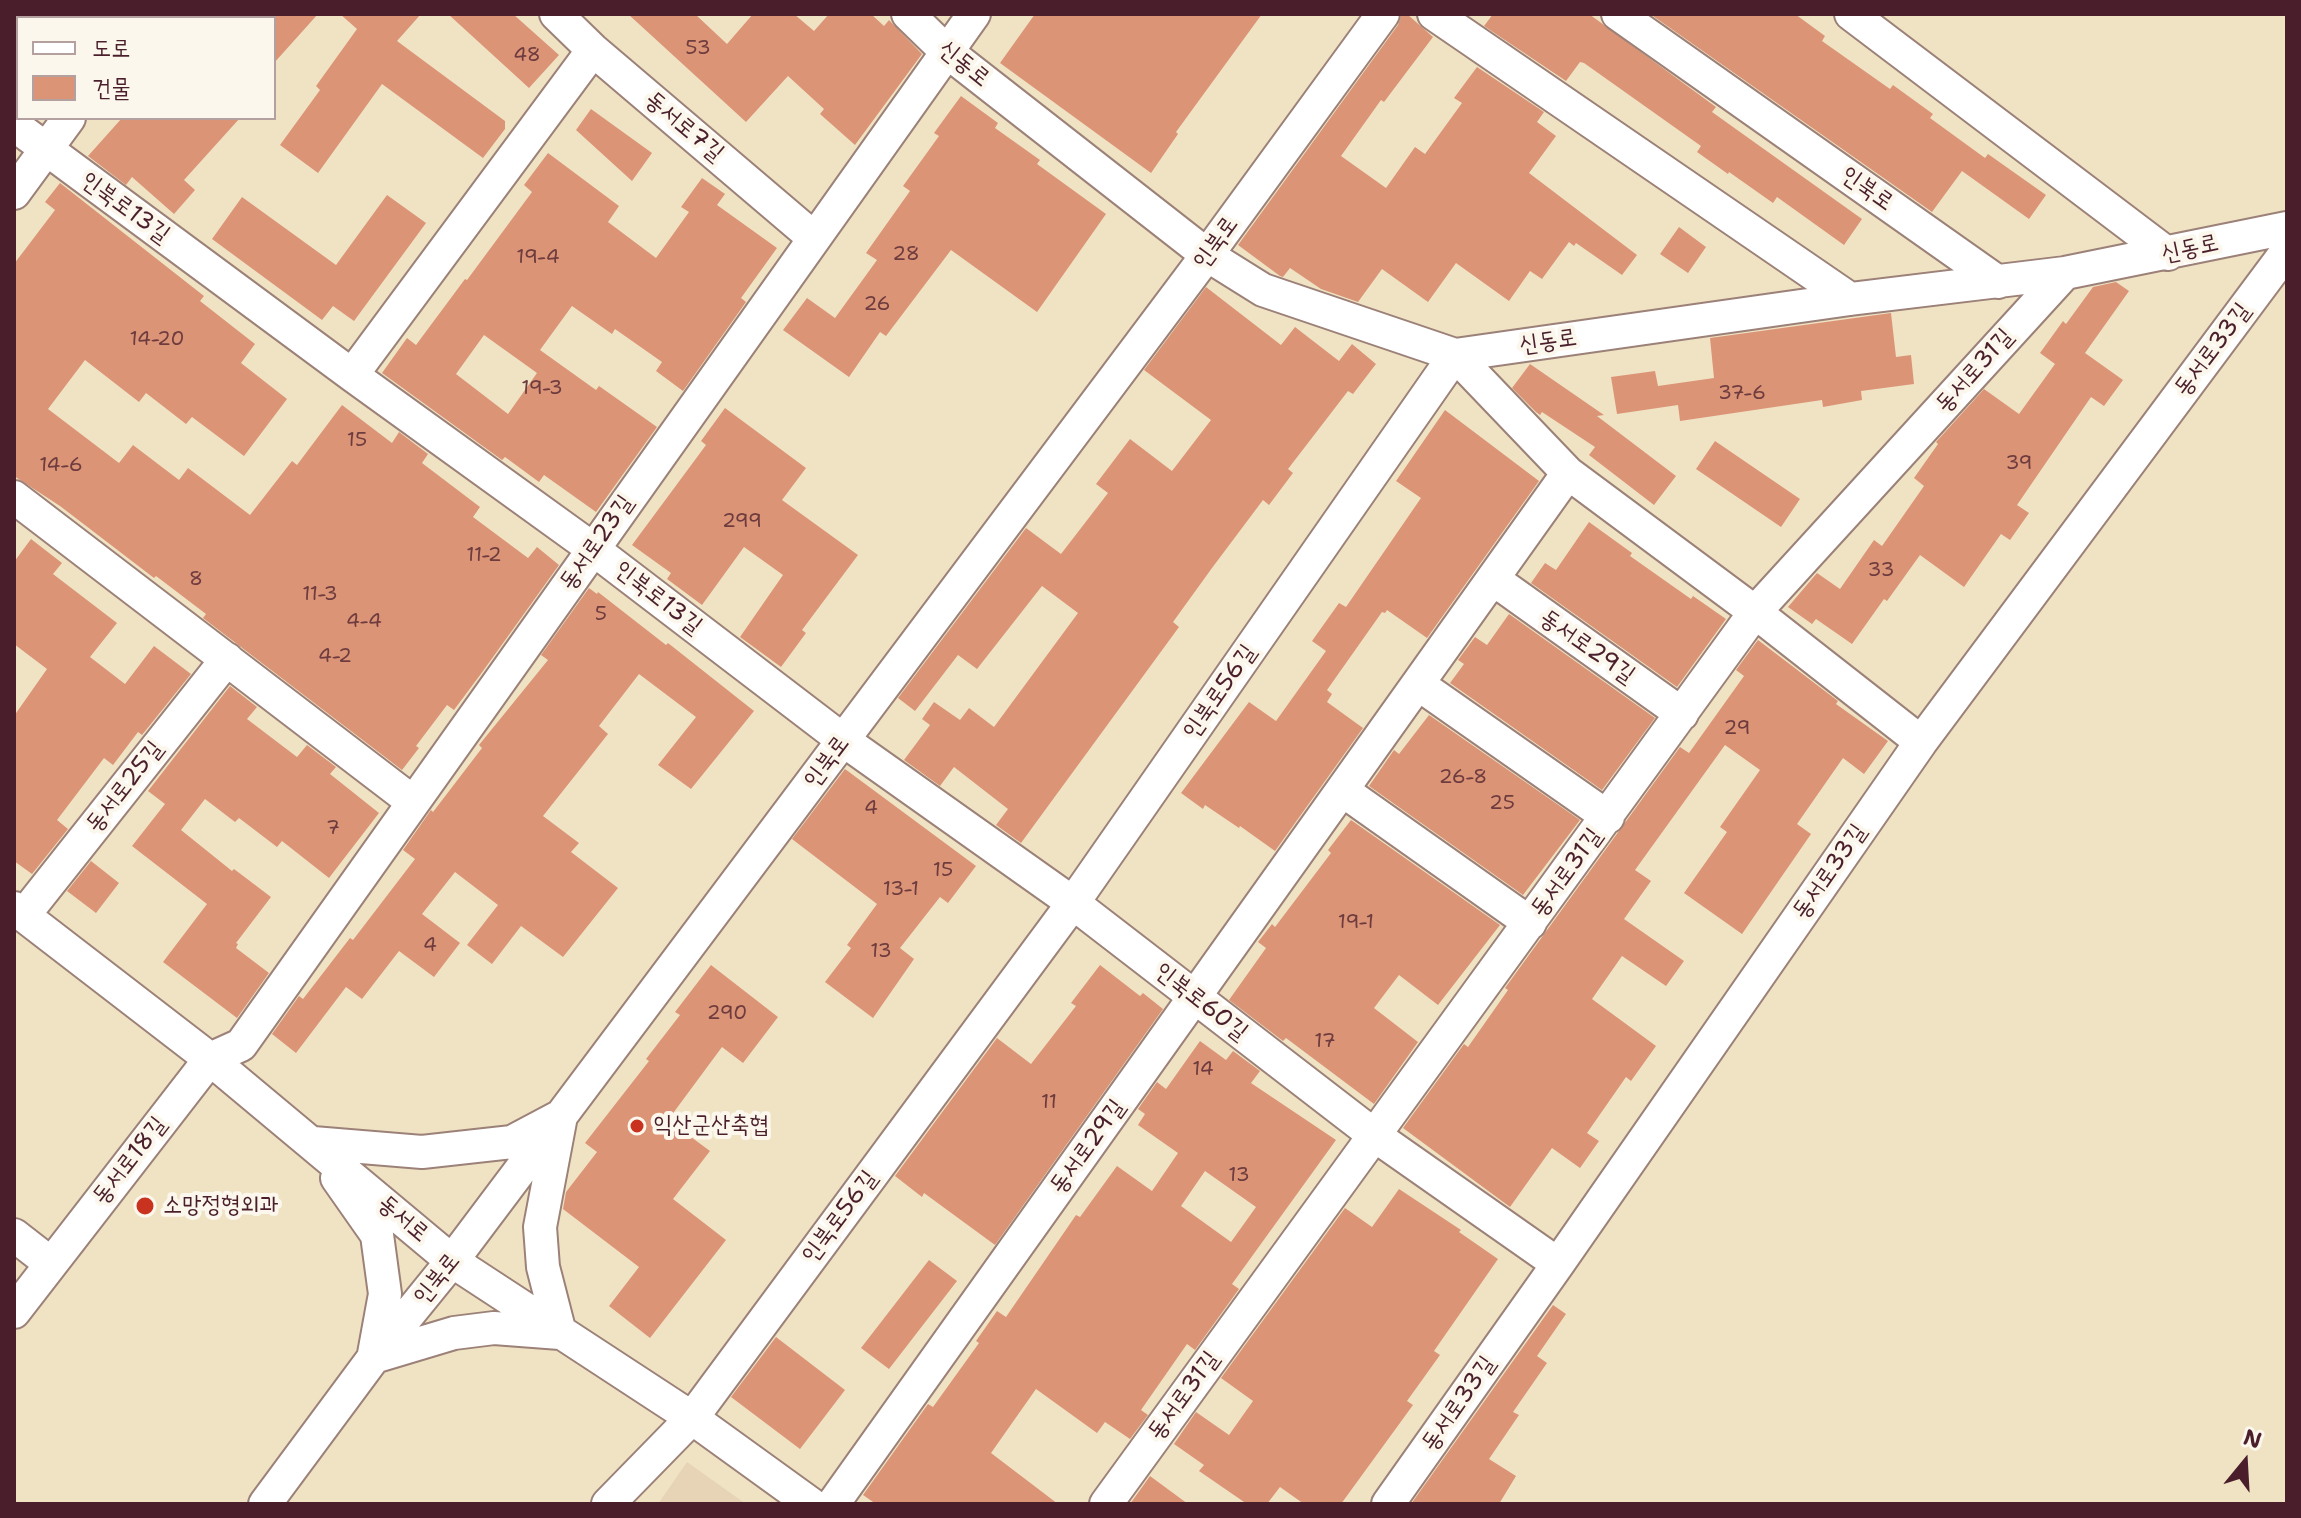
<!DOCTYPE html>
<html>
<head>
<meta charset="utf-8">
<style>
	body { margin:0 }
	#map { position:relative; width:2301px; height:1518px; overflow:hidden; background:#efe3c4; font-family:"Shantell Sans","Poor Story",sans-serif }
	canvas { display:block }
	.frame { position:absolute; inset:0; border:16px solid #4a1f2b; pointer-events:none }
	.legend { position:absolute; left:16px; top:16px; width:260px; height:104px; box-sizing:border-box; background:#fbf7ec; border:2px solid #b4a19f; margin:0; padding:10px 14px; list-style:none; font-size:24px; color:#4a1f2b }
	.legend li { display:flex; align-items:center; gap:16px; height:40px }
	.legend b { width:40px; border:2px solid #b4a19f }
	.north { position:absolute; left:2205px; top:1422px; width:80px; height:80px; -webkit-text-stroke:6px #fbf7ec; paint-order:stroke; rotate:18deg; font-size:22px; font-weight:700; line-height:32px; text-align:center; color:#4a1f2b }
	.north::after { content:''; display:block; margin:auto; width:28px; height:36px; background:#4a1f2b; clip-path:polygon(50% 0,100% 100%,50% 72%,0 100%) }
</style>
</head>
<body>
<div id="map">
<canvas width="2301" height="1518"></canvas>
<div class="frame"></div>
<ul class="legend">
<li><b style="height:10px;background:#fff"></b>도로</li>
<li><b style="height:22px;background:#dc9477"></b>건물</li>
</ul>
<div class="north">N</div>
</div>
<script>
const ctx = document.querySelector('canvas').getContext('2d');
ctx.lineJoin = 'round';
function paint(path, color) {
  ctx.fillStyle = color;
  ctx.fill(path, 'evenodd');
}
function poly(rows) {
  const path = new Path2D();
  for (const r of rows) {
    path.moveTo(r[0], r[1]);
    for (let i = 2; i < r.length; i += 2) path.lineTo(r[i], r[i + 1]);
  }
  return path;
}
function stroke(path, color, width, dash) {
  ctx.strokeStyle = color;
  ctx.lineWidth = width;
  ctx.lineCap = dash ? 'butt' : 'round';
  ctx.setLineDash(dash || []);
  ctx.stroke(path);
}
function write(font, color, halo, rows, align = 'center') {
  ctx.font = font + ' "Shantell Sans","Poor Story",sans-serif';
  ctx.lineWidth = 8;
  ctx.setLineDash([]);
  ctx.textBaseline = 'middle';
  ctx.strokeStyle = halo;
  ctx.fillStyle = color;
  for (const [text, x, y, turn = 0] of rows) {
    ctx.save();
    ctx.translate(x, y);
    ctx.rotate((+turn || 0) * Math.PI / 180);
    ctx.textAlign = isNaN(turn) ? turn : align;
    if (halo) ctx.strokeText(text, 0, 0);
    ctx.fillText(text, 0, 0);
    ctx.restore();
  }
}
paint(poly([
	[687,1462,746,1504,658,1504]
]), '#e7d4b7');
paint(poly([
	[274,14,318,14,274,63],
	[340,14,421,14,397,41,505,121,505,129,483,158,382,84,318,173,280,145,320,90,316,86,357,29],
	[448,14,513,14,559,55,529,88],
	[628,14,695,14,727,44,753,14,794,14,814,31,829,14,871,14,884,26,889,20,922,54,855,145,820,114,824,109,788,76,746,122],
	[1035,14,1262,14,1176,132,1178,134,1151,173,1000,63],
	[1402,14,1407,14,1433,37,1384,102,1381,100,1341,156,1386,188,1415,147,1425,154,1462,103,1454,98,1477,67,1544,112,1537,122,1556,136,1529,173,1637,255,1622,275,1576,243,1574,246,1569,242,1542,279,1530,271,1509,301,1456,263,1428,302,1382,269,1358,302,1321,289,1290,268,1283,277,1280,276,1238,245,1398,25],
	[1493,14,1589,14,1716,107,1712,112,1862,219,1844,245,1777,197,1773,203,1729,172,1728,174,1697,152,1701,146,1584,63,1580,62,1566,81,1484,26],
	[1655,14,1795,14,1825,36,1822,41,1890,89,1893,85,1933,114,1930,118,1985,158,1988,154,2046,195,2029,219,1962,171,1932,212,1653,16],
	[961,96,998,123,995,128,1040,160,1037,164,1106,214,1037,312,951,250,886,336,880,332,849,377,783,330,807,298,835,318,877,260,866,253,910,191,903,186,939,136,934,133],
	[591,109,652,153,632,181,576,130],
	[122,118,240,118,184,180,195,190,174,214,132,177,126,185,88,156],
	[548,153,619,206,608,222,656,258,689,212,681,207,702,178,725,194,717,205,777,248,741,298,746,302,683,391,656,371,662,362,615,329,612,334,572,306,540,350,596,390,599,386,657,427,596,512,544,475,539,482,505,457,502,460,382,373,407,338,416,345,465,279,467,280,532,192,524,185],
	[484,335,537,373,508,414,456,374],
	[60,183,204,296,200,301,255,344,241,363,287,399,244,456,192,417,186,424,146,393,139,402,85,360,48,409,119,463,133,445,179,480,188,468,250,515,292,461,297,465,342,405,392,443,399,432,428,454,422,463,480,507,473,517,528,558,537,547,559,565,483,671,454,710,447,705,416,746,419,748,402,770,203,618,206,614,156,576,154,578,60,506,14,476,14,264,55,210,45,202],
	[387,195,426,223,354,321,333,306,322,320,212,239,242,197,336,265],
	[1679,227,1706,247,1688,273,1660,254],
	[2116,282,2129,291,2085,353,2123,380,2104,406,2091,397,2017,505,2029,513,2010,540,2001,534,1964,587,1920,555,1887,601,1884,599,1852,644,1816,619,1812,624,1788,607,1817,573,1840,589,1874,540,1882,546,1924,486,1914,478,1938,444,1936,442,1984,389,2019,414,2055,364,2040,353,2063,321,2066,324,2093,287],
	[1206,287,1281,345,1295,327,1339,361,1352,344,1376,364,1353,394,1348,391,1288,469,1293,473,1269,505,1263,500,1212,568,1173,622,1179,627,1021,843,996,825,1008,809,954,767,940,786,904,760,930,725,922,719,934,702,960,720,969,708,994,727,1078,613,1042,586,977,669,958,655,915,711,898,698,1026,528,1061,554,1108,493,1096,484,1130,439,1172,471,1211,420,1144,370],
	[1891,313,1896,357,1911,355,1914,384,1861,391,1862,400,1823,407,1822,400,1680,421,1678,405,1617,414,1611,377,1655,371,1658,386,1714,378,1710,338],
	[1530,364,1604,415,1597,416,1676,476,1654,505,1589,455,1595,447,1542,412,1540,415,1536,412,1512,388],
	[725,408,806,468,782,500,858,555,802,630,806,633,781,667,740,637,783,575,744,547,702,605,667,579,671,573,632,545,706,445,701,441],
	[1445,410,1539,481,1427,638,1387,610,1385,613,1382,612,1327,690,1332,694,1327,702,1363,728,1275,851,1240,826,1239,828,1205,805,1203,809,1181,793,1249,702,1276,721,1326,651,1312,641,1339,603,1346,607,1421,498,1396,481],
	[1715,441,1800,499,1781,527,1696,469],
	[1589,522,1632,553,1630,556,1691,599,1693,596,1726,619,1677,687,1531,583,1545,563,1556,570],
	[31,539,62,563,53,574,117,623,90,657,125,684,154,646,191,674,142,735,138,732,113,765,104,758,57,820,68,829,32,874,14,861,14,716,47,669,14,644,14,562],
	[589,588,597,594,598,592,666,645,668,643,754,711,691,789,658,765,696,717,639,674,599,726,608,734,543,816,579,843,571,852,618,888,563,957,521,926,492,964,467,945,498,905,455,872,422,914,460,943,434,977,399,951,362,999,346,987,296,1053,272,1034,299,996,303,999,350,938,353,940,415,859,403,850,431,810,433,812,482,748,479,745,548,660,541,655],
	[1509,614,1655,718,1602,790,1450,683,1464,664,1458,660,1475,637,1487,645],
	[1758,640,1838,701,1836,704,1888,741,1864,774,1843,758,1797,824,1811,834,1742,934,1684,893,1727,832,1720,827,1760,770,1725,745,1635,870,1651,881,1624,919,1684,961,1666,986,1622,956,1592,999,1656,1046,1631,1081,1626,1077,1587,1133,1599,1141,1580,1168,1552,1148,1510,1207,1403,1128,1464,1044,1468,1047,1508,990,1505,988,1680,747,1689,753,1744,676,1736,670],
	[230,686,257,707,247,719,297,757,307,745,336,767,330,774,379,813,329,878,282,841,277,847,239,818,235,822,205,799,181,830,232,871,234,869,271,897,236,943,238,944,236,948,269,973,237,1018,163,962,207,904,132,846,165,804,148,791],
	[1429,715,1580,820,1523,895,1369,786,1394,750,1399,754],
	[845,769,976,866,948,903,940,897,900,948,914,959,873,1018,825,982,851,948,847,945,877,904,792,839],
	[1351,820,1500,925,1438,1005,1399,975,1374,1008,1418,1042,1374,1104,1286,1038,1283,1041,1229,1000,1266,948,1258,942,1272,924,1275,927,1331,853,1328,850],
	[91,861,119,883,96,913,67,891],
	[711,965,778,1017,743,1063,722,1047,668,1120,710,1151,673,1199,726,1240,650,1338,609,1306,639,1267,563,1209,566,1192,597,1152,585,1143,649,1061,646,1059,680,1015,675,1012],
	[1100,965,1140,996,1143,993,1163,1009,995,1245,924,1193,922,1197,895,1176,997,1038,1031,1064,1076,1006,1071,1003],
	[1200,1041,1226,1060,1233,1051,1260,1071,1251,1083,1336,1140,1232,1284,1239,1289,1195,1350,1187,1344,1141,1410,1148,1415,1130,1439,1105,1422,1097,1433,1036,1389,991,1453,1058,1504,876,1504,863,1495,928,1404,933,1407,979,1343,976,1341,997,1311,1006,1317,1076,1215,1080,1217,1117,1166,1152,1191,1178,1153,1138,1125,1145,1114,1138,1109,1157,1082,1166,1089],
	[1205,1171,1256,1207,1231,1242,1181,1206],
	[1399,1189,1461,1230,1459,1232,1498,1259,1434,1351,1440,1355,1407,1401,1413,1405,1341,1504,1304,1504,1280,1487,1267,1504,1247,1504,1199,1471,1204,1465,1174,1444,1196,1412,1229,1435,1253,1401,1221,1378,1345,1208,1372,1227],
	[929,1260,957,1281,889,1369,861,1348],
	[1553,1305,1566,1314,1537,1356,1547,1363,1513,1412,1519,1415,1489,1459,1516,1476,1499,1504,1411,1504],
	[776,1337,845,1390,800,1449,731,1397],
	[1150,1476,1188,1504,1130,1504]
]), '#dc9477');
const minor = poly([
	[556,14,593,50,814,238],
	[908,14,946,51,1207,255,1263,290,1455,355,1850,299,2065,273,2287,228],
	[1434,14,1850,299],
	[1618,14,1998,282],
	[1851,14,2168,254],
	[143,18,146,14],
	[14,125,352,375,593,549,843,740,1073,903,1374,1135,1558,1264],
	[14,193,69,118],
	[352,375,593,50],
	[14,497,413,802],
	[1493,579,1682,714],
	[1418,684,1608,817],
	[1342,790,1530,923],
	[14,908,210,1059,452,1261,692,1418,811,1504],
	[24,915,227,659],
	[313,1143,422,1152,512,1142,561,1116,540,1227,543,1267,560,1333,494,1328,454,1333,374,1357],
	[337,1178,377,1235,385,1294,374,1354],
	[14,1235,50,1263],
	[14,1312,210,1059,241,1045,974,14],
	[265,1504,374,1357,452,1261,561,1116,1207,255,1383,14],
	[608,1504,692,1418,1073,903,1455,355,1568,473,1755,612,1921,742],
	[833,1504,1568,473],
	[1106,1504,1755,612,2065,273],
	[1388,1504,1558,1264,1921,742,2287,251]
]);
stroke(minor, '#9c8178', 36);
stroke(minor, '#fff', 32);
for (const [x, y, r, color] of [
	[637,1126,8,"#c8321e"],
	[145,1206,10,"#c8321e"]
]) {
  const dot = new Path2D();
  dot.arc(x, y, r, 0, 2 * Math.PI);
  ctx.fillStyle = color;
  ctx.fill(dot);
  stroke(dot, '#fbf7ec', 3);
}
write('20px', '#6e3c3e', null, [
	["53",698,49],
	["48",527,56],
	["28",906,255],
	["19-4",538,258],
	["26",877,305],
	["14-20",157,340],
	["19-3",542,389],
	["37-6",1742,394],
	["15",357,441],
	["39",2019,464],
	["14-6",61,466],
	["299",742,522],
	["11-2",484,556],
	["33",1881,571],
	["8",196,580],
	["11-3",320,595],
	["5",601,615],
	["4-4",364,622],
	["4-2",335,657],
	["29",1737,729],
	["26-8",1463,778],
	["25",1502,804],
	["4",871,809],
	["7",333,829],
	["15",943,871],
	["13-1",901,890],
	["19-1",1356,923],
	["4",430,946],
	["13",881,952],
	["290",727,1014],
	["17",1325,1042],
	["14",1203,1070],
	["11",1049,1103],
	["13",1239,1176]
]);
write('24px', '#4a1f2b', '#fbf7ec', [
	["신동로",964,64,39],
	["동서로7길",684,127,40],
	["인북로",1867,189,35],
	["인북로13길",125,208,36],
	["인북로",1216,243,-54],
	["신동로",2190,249,-12],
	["신동로",1548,342,-8],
	["동서로33길",2213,350,-53],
	["동서로31길",1975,371,-48],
	["동서로23길",597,543,-55],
	["인북로13길",658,598,38],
	["동서로29길",1587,647,35],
	["인북로56길",1220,692,-55],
	["인북로",827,762,-53],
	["동서로25길",125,787,-52],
	["동서로33길",1830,872,-55],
	["동서로31길",1567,873,-54],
	["인북로60길",1201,1002,38],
	["동서로29길",1088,1147,-54],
	["동서로18길",130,1161,-52],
	["인북로56길",840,1217,-53],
	["동서로",403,1219,40],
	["인북로",437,1279,-51],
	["동서로31길",1184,1396,-54],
	["동서로33길",1459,1404,-55]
]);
write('24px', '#4a1f2b', '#fbf7ec', [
	["익산군산축협",653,1126],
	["소망정형외과",163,1206]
], 'left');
</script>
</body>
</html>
